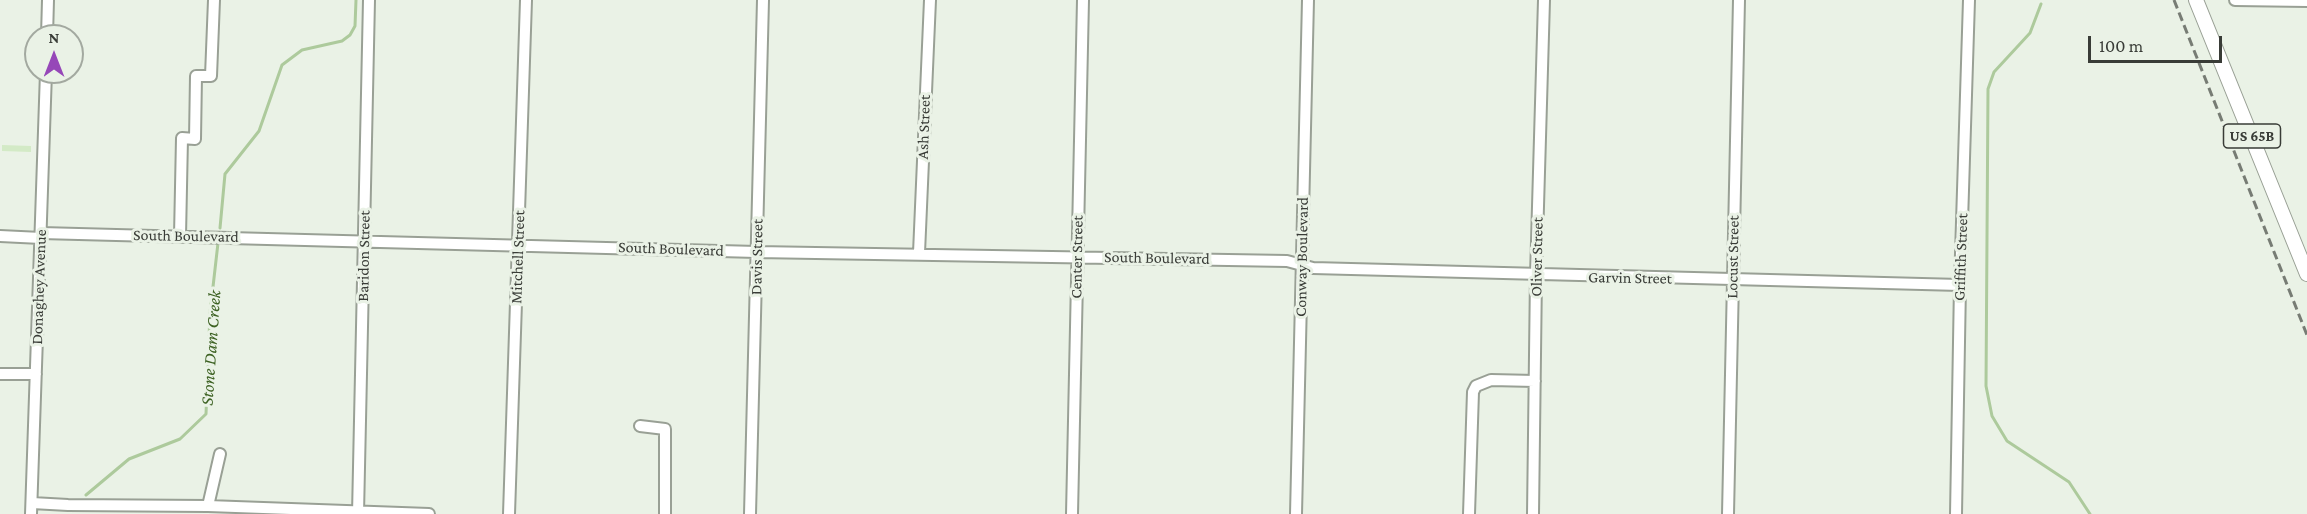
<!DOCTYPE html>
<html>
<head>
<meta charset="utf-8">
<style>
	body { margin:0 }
	#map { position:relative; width:2307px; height:514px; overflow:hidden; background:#eaf2e6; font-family:"Crimson Pro",serif }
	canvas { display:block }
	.north { position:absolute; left:24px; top:24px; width:60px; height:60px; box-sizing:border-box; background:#eaf2e6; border:2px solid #a3a9a0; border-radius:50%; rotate:0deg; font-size:16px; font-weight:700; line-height:24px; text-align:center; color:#393c37 }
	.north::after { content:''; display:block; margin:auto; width:21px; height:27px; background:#9647b8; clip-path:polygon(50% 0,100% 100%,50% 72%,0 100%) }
	.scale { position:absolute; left:2088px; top:36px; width:134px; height:27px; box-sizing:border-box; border:3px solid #393c37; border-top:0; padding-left:8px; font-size:18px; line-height:21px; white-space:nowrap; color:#393c37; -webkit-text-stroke:4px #eaf2e6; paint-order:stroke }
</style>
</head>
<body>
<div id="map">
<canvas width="2307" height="514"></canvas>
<div class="north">N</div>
<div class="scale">100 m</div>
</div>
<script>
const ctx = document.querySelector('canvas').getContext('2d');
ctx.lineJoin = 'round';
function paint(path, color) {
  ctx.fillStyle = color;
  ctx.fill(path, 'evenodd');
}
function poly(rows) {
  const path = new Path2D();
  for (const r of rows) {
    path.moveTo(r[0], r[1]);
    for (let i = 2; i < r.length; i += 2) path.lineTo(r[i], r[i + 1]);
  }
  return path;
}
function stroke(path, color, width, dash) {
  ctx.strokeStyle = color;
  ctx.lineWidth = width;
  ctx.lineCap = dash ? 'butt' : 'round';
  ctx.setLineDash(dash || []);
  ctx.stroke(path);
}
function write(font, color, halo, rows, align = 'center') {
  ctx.font = font + ' "Crimson Pro",serif';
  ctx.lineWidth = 6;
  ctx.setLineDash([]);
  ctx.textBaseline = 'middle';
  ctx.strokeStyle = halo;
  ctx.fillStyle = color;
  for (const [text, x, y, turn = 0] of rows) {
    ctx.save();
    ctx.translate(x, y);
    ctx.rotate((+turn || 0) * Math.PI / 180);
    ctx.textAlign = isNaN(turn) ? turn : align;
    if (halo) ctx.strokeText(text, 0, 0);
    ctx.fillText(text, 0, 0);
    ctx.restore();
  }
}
paint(poly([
	[2,145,31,146,31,152,2,151]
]), '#d3eac6');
stroke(poly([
	[2041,4,2030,33,1994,72,1988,89,1986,386,1992,416,2007,441,2069,482,2090,514],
	[220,228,225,174,259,131,282,65,302,50,342,41,350,35,355,26,356,0],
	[86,495,129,459,180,439,206,414,210,313,218,243]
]), '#adca9c', 3);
const minor = poly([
	[2235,0,2307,1],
	[47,36,48,0],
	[41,233,757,252,1287,261,1313,268,1960,285],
	[0,236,41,238],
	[180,236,182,138,195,139,196,76,211,76,214,0],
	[919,253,930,0],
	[0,374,36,374],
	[640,426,665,429,665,514],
	[32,503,68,505,208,506,429,514],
	[208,506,220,454],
	[31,514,46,72],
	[358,514,369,0],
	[509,514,526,0],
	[750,514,763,0],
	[1072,514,1083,0],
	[1296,514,1308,0],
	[1469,514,1473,392,1476,386,1491,380,1535,381],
	[1533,514,1536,275,1544,0],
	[1728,514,1739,0],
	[1956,514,1960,285,1969,0]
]);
const major = poly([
	[2196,0,2307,274]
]);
stroke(minor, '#99a095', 14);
stroke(major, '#99a095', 16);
stroke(minor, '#fff', 10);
stroke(major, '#fff', 14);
stroke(poly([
	[2174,0,2307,335]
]), '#777c74', 3, [9, 4.5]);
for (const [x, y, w] of [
	[2252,136,57]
]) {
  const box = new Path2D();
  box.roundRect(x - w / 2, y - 12, w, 24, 4.5);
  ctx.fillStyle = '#eaf2e6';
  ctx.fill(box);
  stroke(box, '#393c37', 1.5);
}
write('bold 15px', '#393c37', null, [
	["US 65B",2252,136]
]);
write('16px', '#393c37', '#eaf2e6', [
	["Ash Street",924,127,-88],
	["South Boulevard",186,236,1],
	["South Boulevard",671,249,2],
	["Baridon Street",364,256,-89],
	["Mitchell Street",518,257,-88],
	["Davis Street",757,257,-89],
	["Center Street",1077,257,-89],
	["Conway Boulevard",1302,257,-89],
	["Oliver Street",1537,257,-89],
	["Locust Street",1733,257,-89],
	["Griffith Street",1961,257,-88],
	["South Boulevard",1157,258,1],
	["Garvin Street",1630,278,1],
	["Donaghey Avenue",39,287,-88]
]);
write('italic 18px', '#3c6122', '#eaf2e6', [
	["Stone Dam Creek",211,348,-86]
]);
</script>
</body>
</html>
